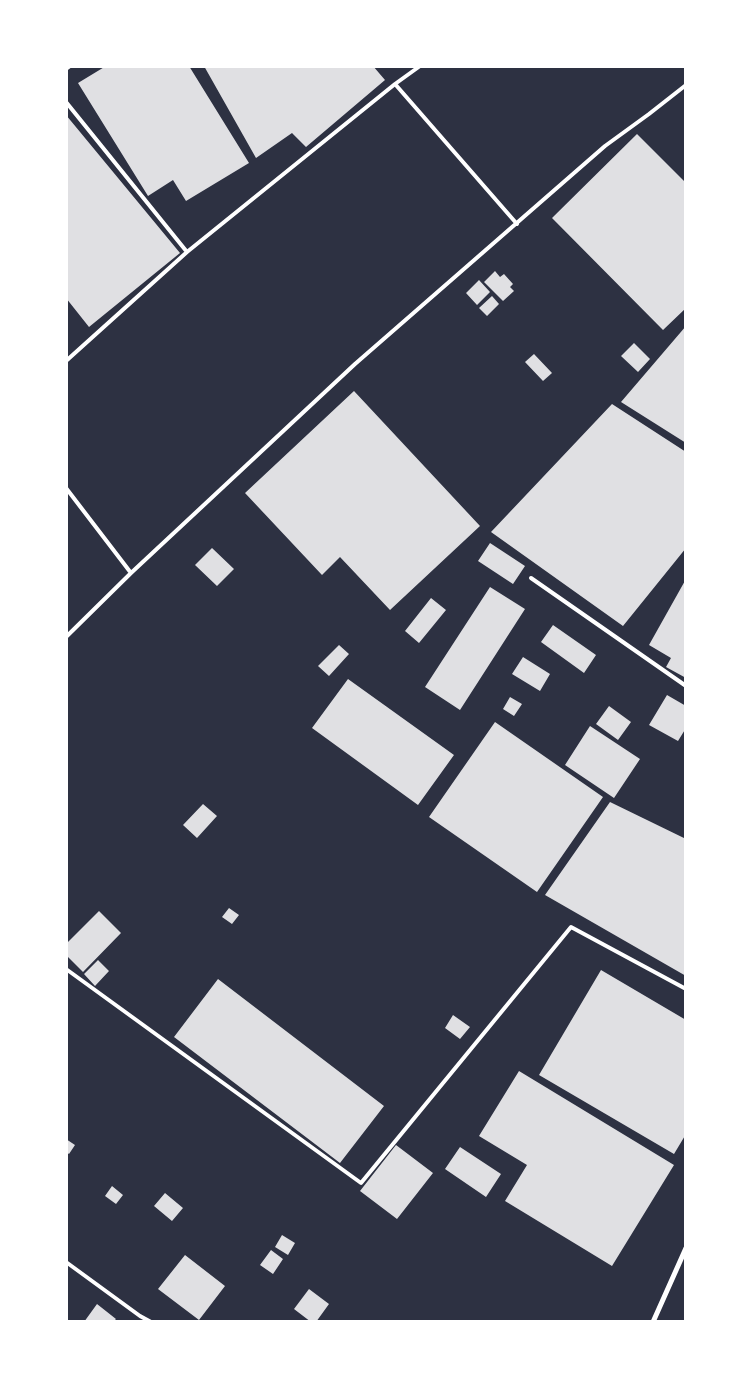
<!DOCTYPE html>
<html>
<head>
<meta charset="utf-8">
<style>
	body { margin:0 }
	#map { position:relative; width:752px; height:1388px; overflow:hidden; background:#2d3142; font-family:"Varela Round",sans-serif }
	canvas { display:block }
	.frame { position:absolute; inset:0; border:68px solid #fff; pointer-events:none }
</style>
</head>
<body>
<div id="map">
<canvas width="752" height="1388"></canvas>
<div class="frame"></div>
</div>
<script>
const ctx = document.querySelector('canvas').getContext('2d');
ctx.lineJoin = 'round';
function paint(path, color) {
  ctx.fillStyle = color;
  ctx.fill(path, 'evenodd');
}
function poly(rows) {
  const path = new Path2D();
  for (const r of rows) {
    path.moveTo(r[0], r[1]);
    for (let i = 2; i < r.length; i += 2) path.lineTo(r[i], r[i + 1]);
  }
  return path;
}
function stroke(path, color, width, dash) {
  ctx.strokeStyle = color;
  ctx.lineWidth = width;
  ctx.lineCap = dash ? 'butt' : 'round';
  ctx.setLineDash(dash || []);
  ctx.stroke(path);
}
paint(poly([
	[106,66,189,66,249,163,186,201,173,180,148,196,78,83],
	[204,66,373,66,385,80,306,147,292,133,256,158],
	[66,115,180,253,89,327,66,298],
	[637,134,686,183,686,308,663,330,552,218],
	[495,271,500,277,504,274,513,284,510,287,514,291,503,301,484,282],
	[479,280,490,292,477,305,466,293],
	[492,296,499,304,487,316,479,308],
	[686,326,686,443,621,402],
	[634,343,650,359,638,372,621,356],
	[534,354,552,373,543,381,525,362],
	[354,391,480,526,390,610,340,557,322,575,245,493],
	[612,404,686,452,686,548,623,626,491,532],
	[490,543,525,566,513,584,478,561],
	[212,548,234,569,217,586,195,565],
	[686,579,686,678,666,667,671,658,649,645],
	[490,587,525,609,460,710,425,687],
	[431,598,446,610,419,643,405,631],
	[553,625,596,655,584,673,541,642],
	[339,645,349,654,329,676,318,666],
	[523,657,550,674,540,691,512,674],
	[348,679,454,755,418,805,312,728],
	[667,695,686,706,686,728,678,741,649,725],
	[510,697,522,704,514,716,503,709],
	[609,706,631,722,618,740,596,724],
	[495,722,603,797,537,892,429,817],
	[590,726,640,759,614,798,565,765],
	[610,802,686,839,686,976,545,895],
	[203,804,217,816,197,838,183,825],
	[229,908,239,915,232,924,222,917],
	[99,911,121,933,83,972,66,955,66,944],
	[98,960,109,971,95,986,84,974],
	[601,970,686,1020,686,1134,674,1154,539,1075],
	[218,979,384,1106,340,1163,174,1037],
	[453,1015,470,1027,460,1039,445,1028],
	[519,1071,674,1165,612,1266,505,1201,527,1165,479,1136],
	[66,1139,75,1145,69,1154,66,1152],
	[396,1145,433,1173,397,1219,360,1191],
	[460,1147,501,1174,486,1197,445,1169],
	[112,1186,123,1195,116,1204,105,1196],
	[165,1193,183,1208,172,1221,154,1206],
	[282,1235,295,1243,288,1255,275,1247],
	[271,1250,283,1259,273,1274,260,1265],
	[185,1255,225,1286,199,1320,158,1289],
	[309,1289,329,1304,316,1322,311,1322,294,1309],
	[97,1304,116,1319,113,1322,84,1322]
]), '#e0e0e3');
stroke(poly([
	[66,69,70,66],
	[395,84,517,224],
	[66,102,187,252,395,84,420,66],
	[66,361,187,252],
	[66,488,131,573],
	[531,578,686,686],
	[66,637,131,573,355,364,605,146,649,114,686,85],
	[66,969,361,1183,571,927,686,989],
	[66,1262,140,1316,151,1322]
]), '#fff', 4);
stroke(poly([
	[653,1322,686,1248]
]), '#fff', 5);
</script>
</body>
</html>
